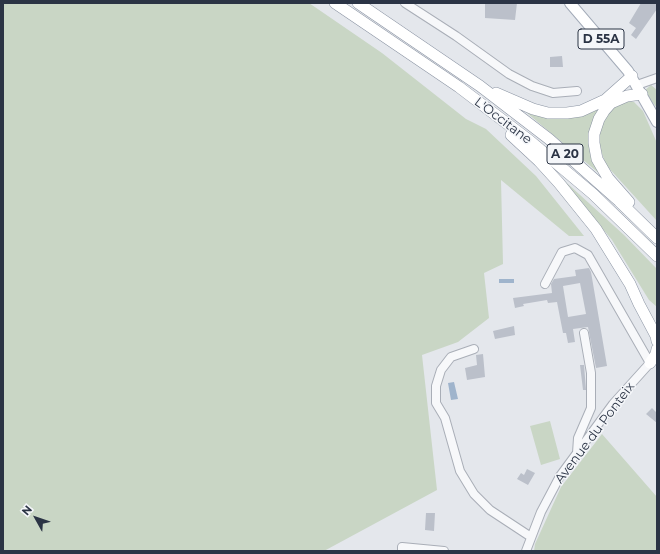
<!DOCTYPE html>
<html>
<head>
<meta charset="utf-8">
<style>
	body { margin:0 }
	#map { position:relative; width:660px; height:554px; overflow:hidden; background:#e4e7ec; font-family:Montserrat,sans-serif }
	canvas { display:block }
	.frame { position:absolute; inset:0; border:4px solid #2b3445; pointer-events:none }
	.north { position:absolute; left:16px; top:498px; width:40px; height:40px; -webkit-text-stroke:3px #f4f6f9; paint-order:stroke; rotate:310deg; font-size:11px; font-weight:700; line-height:16px; text-align:center; color:#2b3445 }
	.north::after { content:''; display:block; margin:auto; width:14px; height:18px; background:#2b3445; clip-path:polygon(50% 0,100% 100%,50% 72%,0 100%) }
</style>
</head>
<body>
<div id="map">
<canvas width="660" height="554"></canvas>
<div class="frame"></div>
<div class="north">N</div>
</div>
<script>
const ctx = document.querySelector('canvas').getContext('2d');
ctx.lineJoin = 'round';
function paint(path, color) {
  ctx.fillStyle = color;
  ctx.fill(path, 'evenodd');
}
function poly(rows) {
  const path = new Path2D();
  for (const r of rows) {
    path.moveTo(r[0], r[1]);
    for (let i = 2; i < r.length; i += 2) path.lineTo(r[i], r[i + 1]);
  }
  return path;
}
function stroke(path, color, width, dash) {
  ctx.strokeStyle = color;
  ctx.lineWidth = width;
  ctx.lineCap = dash ? 'butt' : 'round';
  ctx.setLineDash(dash || []);
  ctx.stroke(path);
}
function write(font, color, halo, rows, align = 'center') {
  ctx.font = font + ' Montserrat,sans-serif';
  ctx.lineWidth = 3;
  ctx.setLineDash([]);
  ctx.textBaseline = 'middle';
  ctx.strokeStyle = halo;
  ctx.fillStyle = color;
  for (const [text, x, y, turn = 0] of rows) {
    ctx.save();
    ctx.translate(x, y);
    ctx.rotate((+turn || 0) * Math.PI / 180);
    ctx.textAlign = isNaN(turn) ? turn : align;
    if (halo) ctx.strokeText(text, 0, 0);
    ctx.fillText(text, 0, 0);
    ctx.restore();
  }
}
paint(poly([
	[3,3,309,3,382,53,466,119,486,129,536,176,584,236,569,236,501,180,503,264,484,273,489,318,458,342,422,355,437,490,324,551,3,551],
	[651,85,657,90,657,108,644,91],
	[624,100,634,102,643,111,657,143,657,221,606,165,597,139,606,114],
	[603,105,591,125,589,143,601,175,521,108,552,118],
	[557,174,624,235,657,269,657,307,649,300,612,240],
	[550,421,560,459,541,465,530,426],
	[602,434,657,497,657,551,534,551,535,544,561,487]
]), '#c9d6c5');
paint(poly([
	[499,279,514,279,514,283,499,283],
	[454,382,458,399,451,400,448,383]
]), '#9fb4cc');
paint(poly([
	[485,3,517,3,515,20,485,18],
	[641,3,654,3,657,5,657,9,636,39,631,35,636,28,629,23],
	[562,56,563,67,550,67,550,57],
	[589,268,591,272,607,366,596,368,588,327,573,329,575,342,568,343,566,333,563,333,557,302,548,303,547,300,523,304,524,306,515,308,513,298,552,293,551,284,554,279,576,276,575,270],
	[580,283,586,314,568,317,563,286],
	[514,326,515,335,495,339,493,331],
	[483,354,485,377,467,380,465,368,477,365,476,355],
	[580,365,584,365,586,390,583,390],
	[652,408,657,413,657,423,646,414],
	[527,469,535,473,528,485,517,479,521,473,524,475],
	[426,513,435,513,434,531,425,530]
]), '#bbc0ca');
const minor = poly([
	[405,3,456,36,509,74,532,86,553,93,577,91],
	[637,85,657,78],
	[474,349,451,357,441,370,436,386,436,403,445,418,460,471,474,494,490,510,531,537],
	[577,453,578,438,591,408,591,373,584,333],
	[402,551,402,547,444,551],
	[526,551,541,512,560,476,613,404,650,363,588,255,575,248,562,252,545,284]
]);
const major = poly([
	[570,3,628,71,657,122]
]);
const highway = poly([
	[335,3,459,87,530,141,593,194,657,256],
	[358,3,480,86,549,139,619,201,657,238],
	[496,93,533,109,548,113,567,113,581,111,605,100,632,76],
	[511,135,539,161,559,183,596,229,630,284,639,304,656,336,657,341],
	[629,202,608,178,597,159,594,143,594,134,599,119,604,111,611,103,627,96,642,94],
	[650,363,656,354,657,349]
]);
stroke(minor, '#a9aeb7', 10);
stroke(major, '#a3abb8', 12);
stroke(highway, '#8b94a3', 12);
stroke(minor, '#f7f8fa', 8);
stroke(major, '#fff', 10);
stroke(highway, '#fff', 11);
for (const [x, y, w] of [
	[601,39,46],
	[565,154,36]
]) {
  const box = new Path2D();
  box.roundRect(x - w / 2, y - 10, w, 20, 3);
  ctx.fillStyle = '#f4f6f9';
  ctx.fill(box);
  stroke(box, '#2b3445', 1);
}
write('bold 12px', '#2b3445', null, [
	["D 55A",601,39],
	["A 20",565,154]
]);
write('13px', '#2b3445', '#f4f6f9', [
	["L'Occitane",503,121,37],
	["Avenue du Ponteix",595,433,-53]
]);
</script>
</body>
</html>
